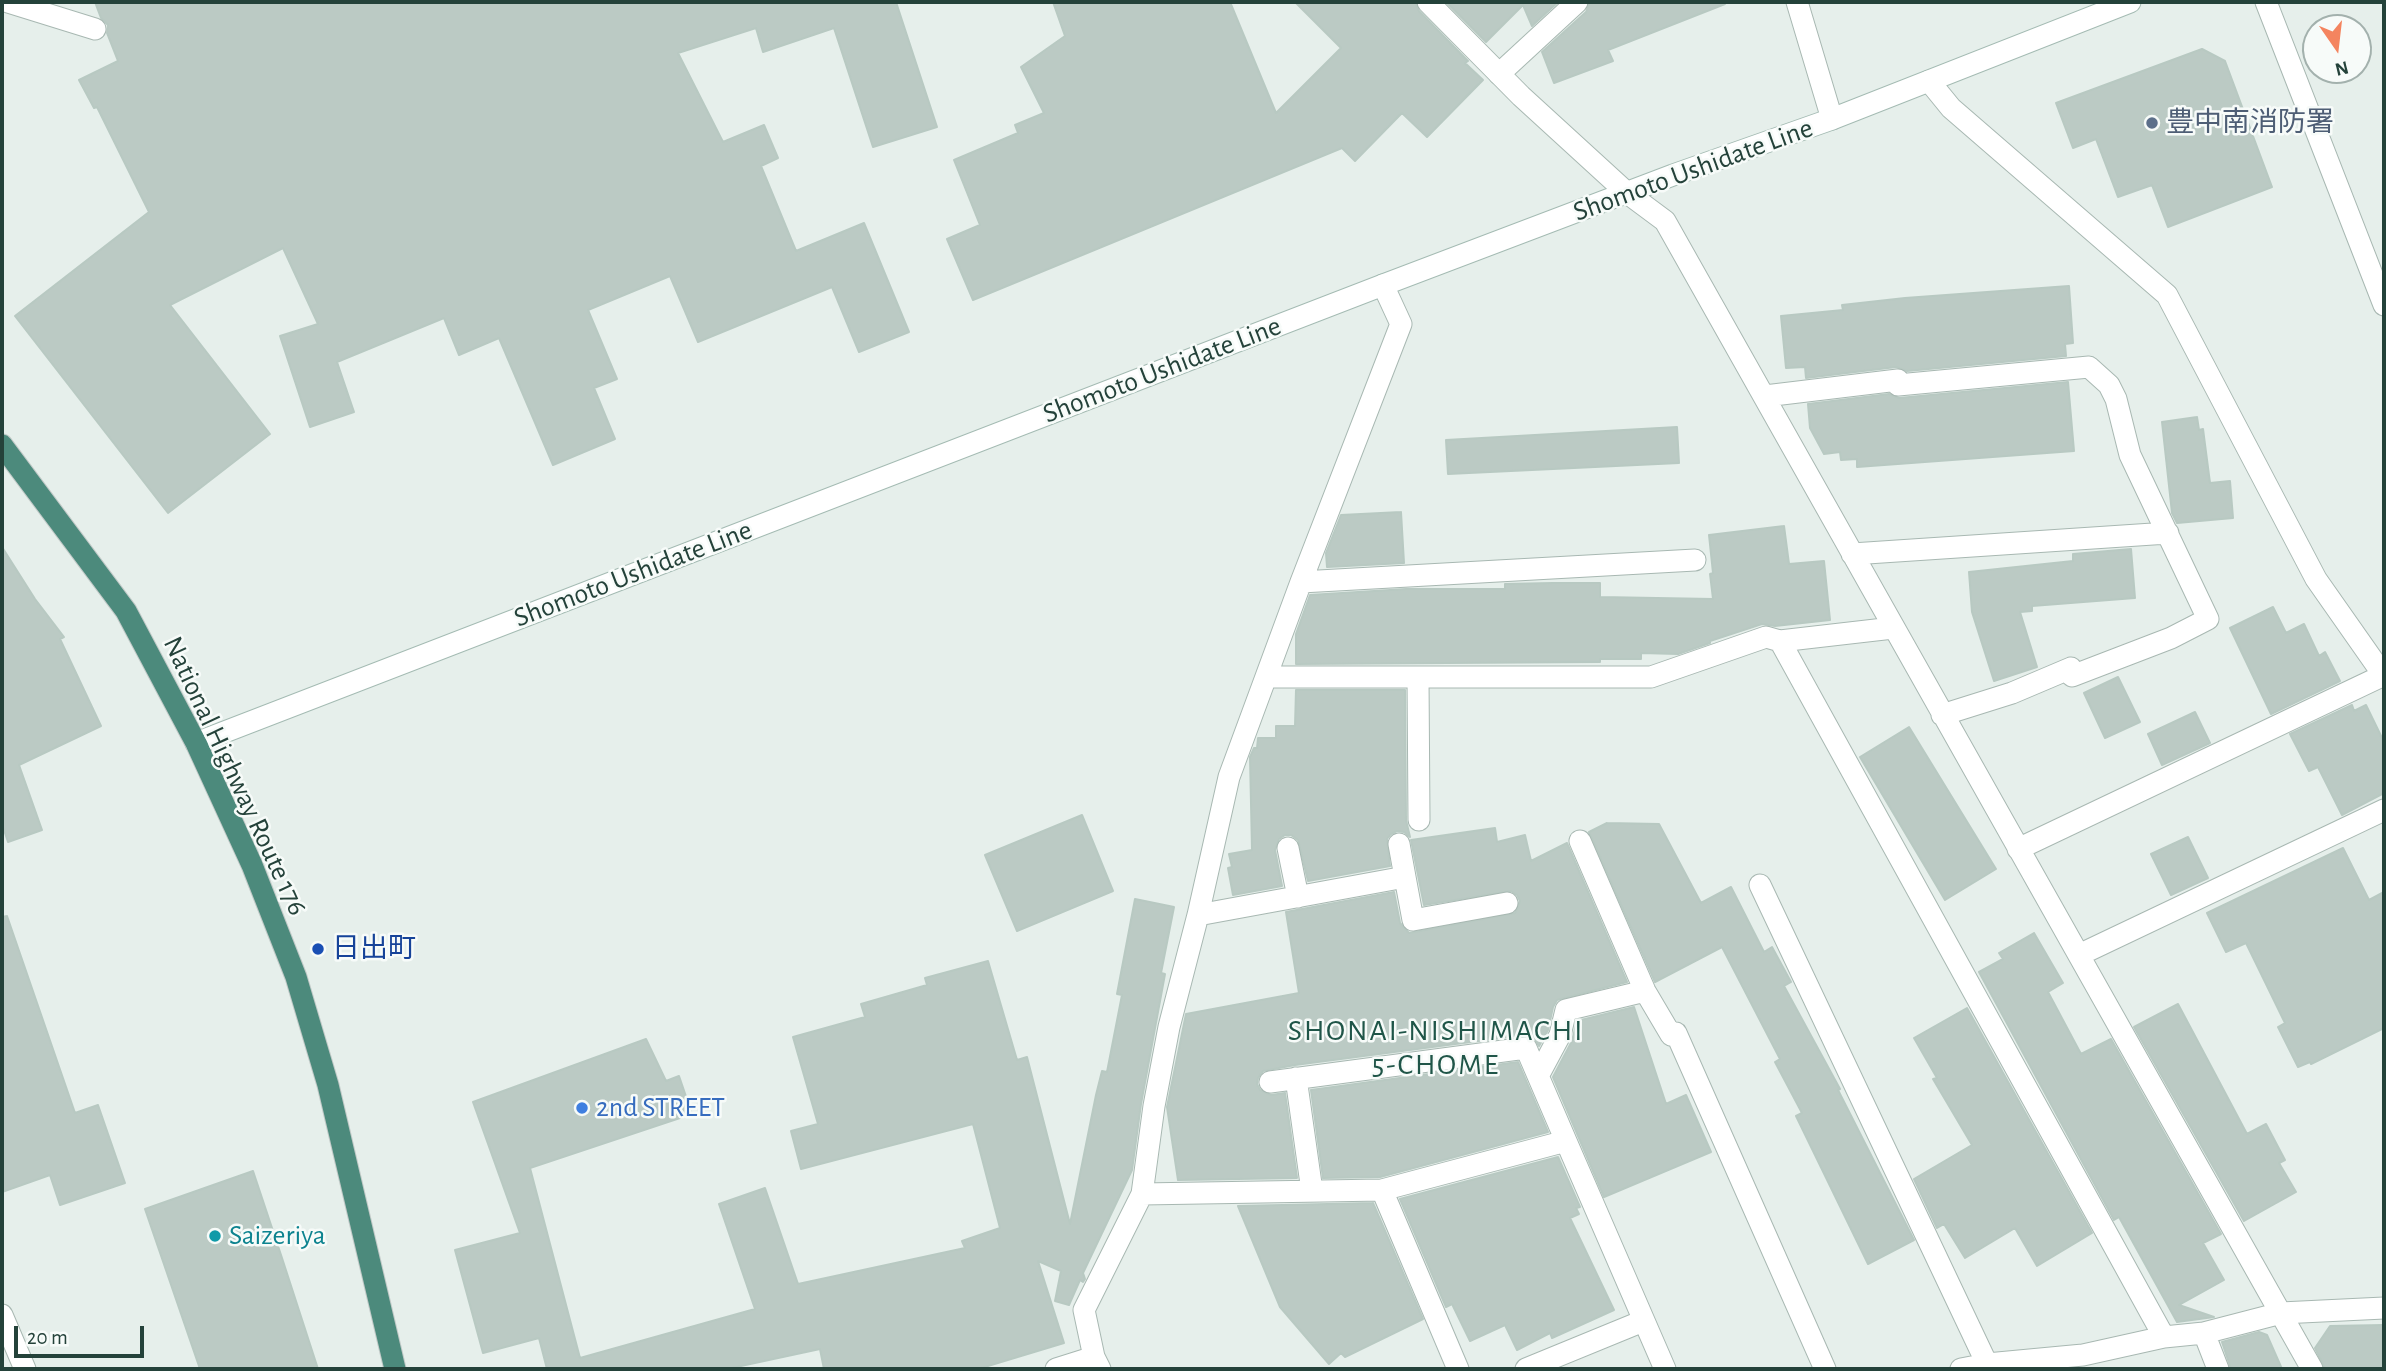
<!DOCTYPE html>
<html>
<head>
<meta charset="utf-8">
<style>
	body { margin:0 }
	#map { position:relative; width:2386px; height:1371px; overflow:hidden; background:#e6efeb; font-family:"Alegreya Sans",sans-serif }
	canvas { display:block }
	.frame { position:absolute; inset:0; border:4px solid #24423a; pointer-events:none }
	.north { position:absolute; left:2302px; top:14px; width:70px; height:70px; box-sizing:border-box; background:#f7fbf9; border:2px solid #a3b1ad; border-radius:50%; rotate:166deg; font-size:19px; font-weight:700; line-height:28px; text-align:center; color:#24423a }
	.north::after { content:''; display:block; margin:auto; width:24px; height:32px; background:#f4845f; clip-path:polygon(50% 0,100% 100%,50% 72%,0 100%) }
	.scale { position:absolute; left:14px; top:1326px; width:130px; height:32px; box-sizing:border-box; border:4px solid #24423a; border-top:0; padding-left:9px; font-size:21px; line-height:24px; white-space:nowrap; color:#24423a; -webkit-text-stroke:5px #f7fbf9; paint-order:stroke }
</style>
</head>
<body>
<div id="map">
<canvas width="2386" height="1371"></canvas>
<div class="frame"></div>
<div class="north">N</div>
<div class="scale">20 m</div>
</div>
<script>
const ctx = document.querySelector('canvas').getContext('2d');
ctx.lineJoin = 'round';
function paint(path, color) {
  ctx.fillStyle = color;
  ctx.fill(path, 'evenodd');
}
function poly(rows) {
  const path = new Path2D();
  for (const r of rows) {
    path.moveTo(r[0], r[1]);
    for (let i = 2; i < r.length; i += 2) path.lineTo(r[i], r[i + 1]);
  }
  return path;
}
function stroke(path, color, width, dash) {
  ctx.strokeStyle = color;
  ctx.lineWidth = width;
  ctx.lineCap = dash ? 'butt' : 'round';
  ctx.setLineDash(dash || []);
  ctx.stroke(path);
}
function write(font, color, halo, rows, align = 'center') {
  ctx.font = font + ' "Alegreya Sans","Noto Sans JP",sans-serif';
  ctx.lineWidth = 5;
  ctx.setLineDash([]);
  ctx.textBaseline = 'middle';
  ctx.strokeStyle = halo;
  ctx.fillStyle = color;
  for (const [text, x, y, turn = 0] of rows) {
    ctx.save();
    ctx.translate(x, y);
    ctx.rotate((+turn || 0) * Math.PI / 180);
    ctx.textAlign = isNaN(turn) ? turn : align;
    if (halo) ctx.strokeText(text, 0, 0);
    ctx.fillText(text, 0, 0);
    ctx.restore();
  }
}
const building = poly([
	[95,2,896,2,937,127,873,147,834,28,763,52,756,28,678,53,723,142,764,125,778,158,761,166,796,251,864,223,909,332,859,352,832,287,698,342,670,276,588,310,617,379,594,388,615,439,553,465,499,338,459,355,444,318,337,362,354,412,310,427,280,336,318,324,283,248,170,305,270,434,168,513,15,316,149,212,97,107,94,108,79,80,118,61,107,33,108,25,101,18,95,2],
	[1053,2,1230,2,1276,113,1341,48,1295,2,1415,2,1419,11,1468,61,1465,63,1483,80,1427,137,1402,113,1355,161,1342,148,973,300,947,239,980,225,954,160,1018,133,1015,125,1044,113,1021,67,1065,36,1053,2],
	[1446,2,1558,2,1532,26,1523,5,1486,42,1446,2],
	[1590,2,1725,2,1725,4,1608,50,1613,61,1554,83,1542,52,1586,12,1590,2],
	[2202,49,2225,61,2272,187,2168,227,2152,185,2118,197,2096,139,2073,148,2056,103,2202,49],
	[2069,286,2073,343,2065,344,2066,356,1907,371,1896,367,1806,378,1805,367,1786,368,1781,316,1843,310,1842,305,1905,298,2069,286],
	[2068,382,2074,451,1857,467,1857,459,1841,460,1840,452,1824,454,1810,428,1808,404,1889,394,1899,398,2068,382],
	[2197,417,2199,430,2203,429,2210,483,2230,481,2233,518,2177,523,2172,513,2162,422,2197,417],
	[1677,427,1679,463,1448,474,1446,440,1677,427],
	[1401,512,1404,563,1327,567,1326,553,1341,515,1401,512],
	[1784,526,1789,564,1824,561,1830,620,1775,626,1762,624,1710,641,1710,643,1678,654,1641,653,1641,659,1600,659,1600,662,1296,664,1296,634,1310,595,1406,589,1505,589,1505,584,1553,583,1600,583,1600,597,1713,599,1710,574,1713,573,1709,535,1784,526],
	[2,547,35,599,64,637,60,639,101,726,19,765,42,830,8,842,2,824,2,547],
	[2131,549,2135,598,2032,606,2032,611,2020,612,2037,667,1994,681,1972,612,1969,572,2073,561,2073,554,2131,549],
	[2273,607,2286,633,2304,624,2319,656,2325,652,2340,681,2271,714,2230,628,2273,607],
	[2118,677,2140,722,2105,738,2084,693,2118,677],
	[1296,690,1405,690,1406,820,1410,837,1404,832,1397,831,1391,834,1387,839,1390,866,1308,881,1298,840,1291,835,1285,835,1279,839,1275,850,1282,886,1233,895,1228,868,1232,867,1229,854,1252,850,1250,757,1254,748,1257,748,1258,738,1276,738,1276,726,1295,726,1296,690],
	[2352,705,2354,711,2366,705,2384,742,2384,793,2342,815,2318,767,2309,771,2290,734,2352,705],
	[2195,712,2210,743,2162,765,2148,734,2195,712],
	[1909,727,1996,869,1945,900,1860,757,1909,727],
	[1082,815,1113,891,1017,931,985,855,1082,815],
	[1607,823,1659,824,1701,903,1731,887,1764,952,1772,947,1791,982,1784,986,1840,1089,1838,1090,1914,1240,1868,1264,1796,1116,1802,1113,1775,1062,1780,1059,1722,947,1655,982,1589,832,1607,823],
	[1495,828,1497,842,1525,835,1531,861,1567,843,1627,982,1557,1000,1553,1007,1548,1030,1539,1046,1533,1037,1524,1035,1295,1065,1263,1071,1258,1078,1257,1084,1260,1090,1271,1095,1285,1093,1297,1178,1178,1180,1167,1107,1186,1014,1299,993,1286,912,1394,892,1400,923,1409,933,1515,913,1520,901,1517,895,1511,891,1424,905,1411,840,1495,828],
	[2188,837,2208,878,2171,895,2151,854,2188,837],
	[2343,848,2369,900,2384,892,2384,1028,2311,1064,2310,1062,2298,1067,2278,1027,2285,1023,2246,943,2226,952,2207,913,2343,848],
	[1135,899,1174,907,1161,973,1165,974,1141,1104,1132,1170,1083,1273,1085,1279,1083,1282,1080,1280,1069,1305,1055,1301,1061,1271,1038,1261,1064,1343,978,1369,824,1369,820,1349,727,1369,547,1369,539,1338,483,1353,455,1250,520,1233,473,1102,646,1039,666,1081,679,1076,692,1114,530,1168,580,1358,755,1309,719,1204,765,1188,798,1284,965,1248,962,1241,1000,1228,973,1124,801,1169,791,1131,818,1124,793,1037,865,1017,861,1004,927,985,925,978,988,961,1017,1060,1027,1057,1070,1224,1096,1095,1102,1071,1107,1072,1122,995,1117,994,1135,899],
	[7,916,75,1113,98,1105,125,1183,60,1205,50,1175,2,1192,2,917,7,916],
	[2034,933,2063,983,2048,992,2081,1054,2111,1039,2221,1234,2203,1243,2224,1280,2179,1305,2214,1317,2177,1322,2119,1217,2114,1220,1979,972,2003,959,1999,953,2034,933],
	[2178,1004,2247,1134,2266,1124,2285,1160,2279,1163,2296,1192,2244,1221,2134,1027,2178,1004],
	[1634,1007,1666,1104,1686,1095,1711,1152,1604,1197,1553,1077,1572,1041,1577,1021,1634,1007],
	[1967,1008,2092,1233,2037,1266,2015,1228,1965,1258,1944,1224,1937,1228,1914,1179,1972,1145,1933,1079,1937,1078,1914,1038,1967,1008],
	[1518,1062,1548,1132,1380,1177,1323,1178,1311,1090,1518,1062],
	[1558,1157,1580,1207,1576,1208,1579,1214,1570,1218,1614,1310,1552,1338,1550,1333,1517,1350,1505,1325,1470,1341,1452,1304,1446,1307,1400,1199,1558,1157],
	[253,1171,282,1258,318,1369,200,1369,145,1209,253,1171],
	[1373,1203,1423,1319,1345,1357,1341,1353,1329,1364,1280,1307,1238,1206,1373,1203],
	[2384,1325,2384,1369,2325,1369,2315,1348,2330,1326,2384,1325],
	[2259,1332,2267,1335,2282,1369,2231,1369,2222,1342,2259,1332]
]);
paint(building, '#bbcac4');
stroke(building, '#b8c9c2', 2);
const service = poly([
	[8,2,95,29],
	[1499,74,1577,2]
]);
const minor = poly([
	[1428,2,1521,96,1626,192,1665,221,2312,1369],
	[1929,81,1951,108,2167,295,2316,579,2384,676],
	[1765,396,1898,380,1898,385,2089,367,2109,385,2116,399,2130,455,2208,619,2171,638,2072,676,2071,668,2012,693,1942,715],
	[1852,554,2168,533],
	[1301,582,1695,560],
	[1893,628,1780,641,2164,1337],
	[1267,677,1651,677,1766,637,1780,641],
	[1418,677,1419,820],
	[1580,841,1645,991,1671,1035,1676,1033,1825,1369],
	[1399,844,1405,877],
	[1288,848,1298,897],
	[2018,849,2384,675],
	[1760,885,1987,1364],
	[1198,915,1405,877,1413,920,1507,903],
	[2079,955,2384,810],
	[1538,1076,1560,1035,1566,1010,1645,991],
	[1296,1078,1312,1191],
	[1270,1082,1526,1048,1566,1141],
	[1382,1190,1566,1141,1665,1369],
	[1142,1194,1382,1190,1458,1369],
	[2,1315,25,1369],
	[2204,1333,2218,1369],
	[1056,1369,1094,1357],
	[1100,1369,1094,1357,1084,1310,1142,1194,1154,1106,1169,1027,1198,915,1229,777,1301,582,1401,324,1383,285],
	[1526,1369,1643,1321],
	[1961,1369,1987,1364,2083,1355,2164,1337,2204,1333,2281,1313,2384,1308]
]);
const tertiary = poly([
	[1797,2,1832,119],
	[2266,2,2384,305]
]);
const secondary = poly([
	[196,743,1383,285,1673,175,1832,119,2130,2]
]);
const trunk = poly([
	[2,445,126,611,196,743,252,865,296,977,328,1085,395,1369]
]);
stroke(service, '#a8b8b2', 23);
stroke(minor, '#a8b8b2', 23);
stroke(tertiary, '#a8b8b2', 23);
stroke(secondary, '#a4bbb3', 23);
stroke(trunk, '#c2cac8', 23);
stroke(service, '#fff', 21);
stroke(minor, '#fff', 21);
stroke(tertiary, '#fff', 21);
stroke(secondary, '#fff', 21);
stroke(trunk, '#4c8a7c', 21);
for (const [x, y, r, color] of [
	[2152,123,7,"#5c6f8a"],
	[318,949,7,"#1a4fb4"],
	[582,1108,7,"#3f7fe0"],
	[215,1236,7,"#0f9aa8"]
]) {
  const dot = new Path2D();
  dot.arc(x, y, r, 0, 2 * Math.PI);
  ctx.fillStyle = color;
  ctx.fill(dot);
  stroke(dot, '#f7fbf9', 2.5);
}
write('28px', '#4e5e75', '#f7fbf9', [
	["豊中南消防署",2166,123]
], 'left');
write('28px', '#24423a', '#f7fbf9', [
	["Shomoto Ushidate Line",1693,170,-20],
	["Shomoto Ushidate Line",1162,370,-21],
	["Shomoto Ushidate Line",633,574,-21],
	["National Highway Route 176",235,776,65]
]);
write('28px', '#164399', '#f7fbf9', [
	["日出町",332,949]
], 'left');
write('28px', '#366cbe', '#f7fbf9', [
	["2nd STREET",596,1108]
], 'left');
write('28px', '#0d838f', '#f7fbf9', [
	["Saizeriya",229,1236]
], 'left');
ctx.letterSpacing = '2px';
write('30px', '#1f5548', '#f7fbf9', [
	["SHONAI-NISHIMACHI",1436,1031],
	["5-CHOME",1436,1065]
]);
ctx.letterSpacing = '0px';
</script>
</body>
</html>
